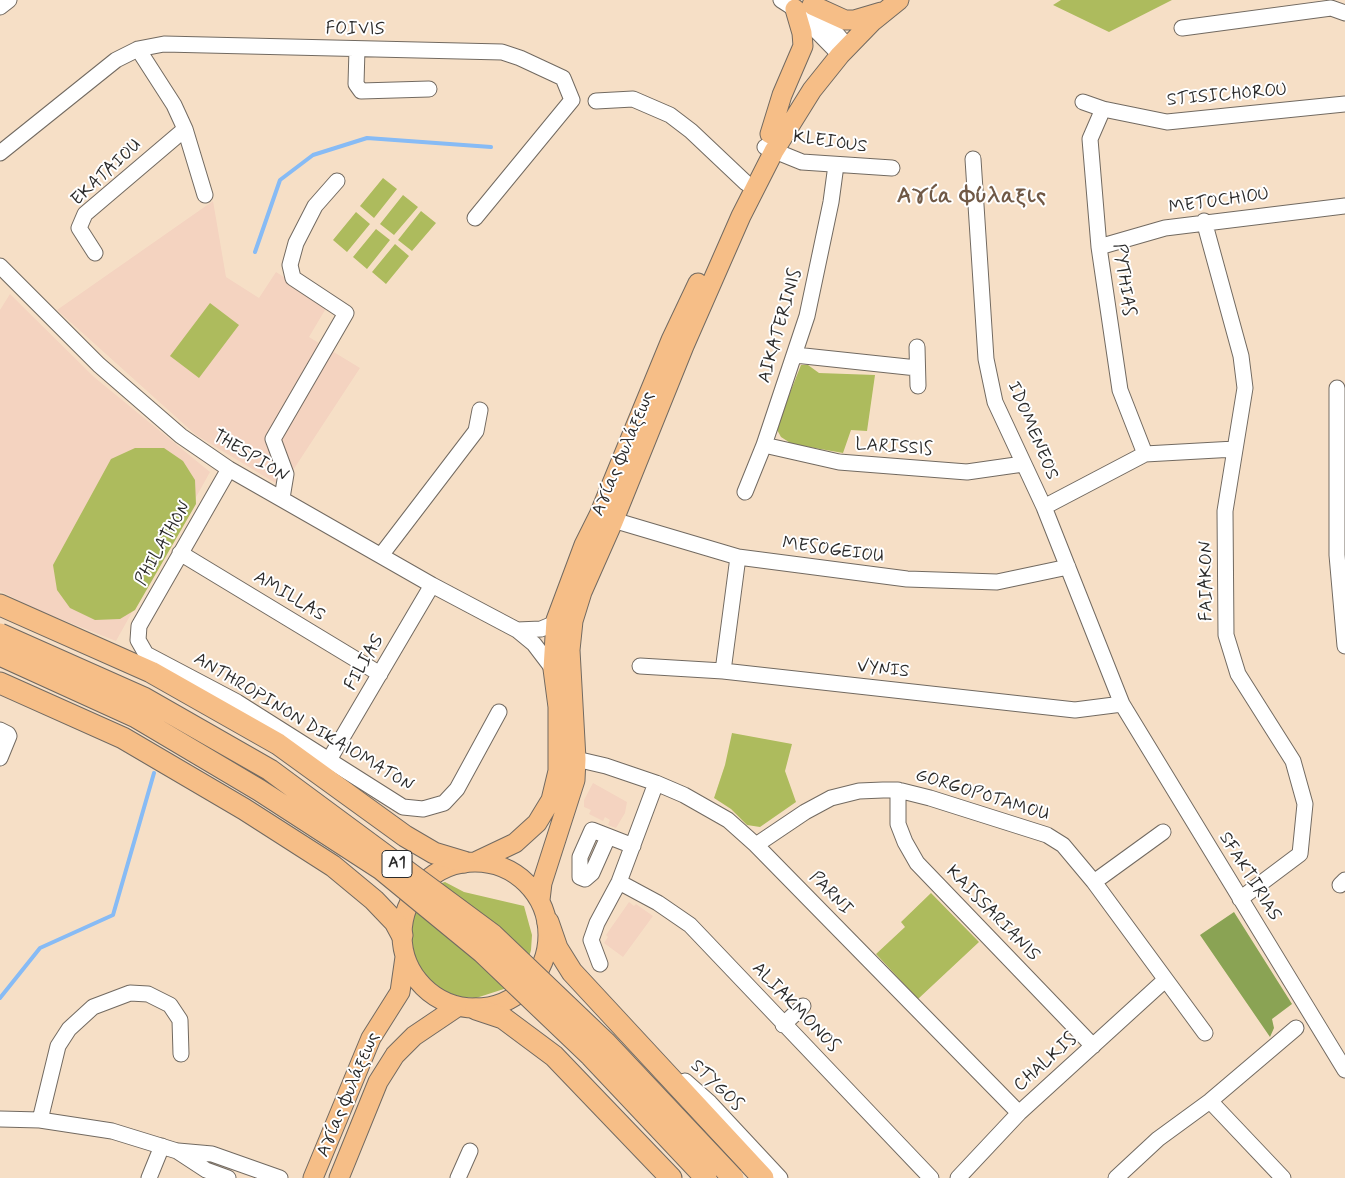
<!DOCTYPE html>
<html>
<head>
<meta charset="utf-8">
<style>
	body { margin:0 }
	canvas { display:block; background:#f6dfc6 }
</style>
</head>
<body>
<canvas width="1345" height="1178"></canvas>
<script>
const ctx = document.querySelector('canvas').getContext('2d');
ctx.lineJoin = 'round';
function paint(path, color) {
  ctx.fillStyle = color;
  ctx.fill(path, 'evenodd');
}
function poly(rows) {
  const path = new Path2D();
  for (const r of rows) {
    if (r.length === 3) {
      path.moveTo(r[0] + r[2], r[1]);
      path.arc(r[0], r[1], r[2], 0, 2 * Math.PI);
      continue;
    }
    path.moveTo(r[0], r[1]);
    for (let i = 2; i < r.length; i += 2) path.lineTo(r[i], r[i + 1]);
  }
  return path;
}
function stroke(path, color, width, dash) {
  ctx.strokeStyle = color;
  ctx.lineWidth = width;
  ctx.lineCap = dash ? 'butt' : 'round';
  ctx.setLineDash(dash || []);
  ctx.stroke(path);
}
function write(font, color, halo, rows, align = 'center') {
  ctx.font = font + ' Mynerve,sans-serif';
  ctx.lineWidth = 4;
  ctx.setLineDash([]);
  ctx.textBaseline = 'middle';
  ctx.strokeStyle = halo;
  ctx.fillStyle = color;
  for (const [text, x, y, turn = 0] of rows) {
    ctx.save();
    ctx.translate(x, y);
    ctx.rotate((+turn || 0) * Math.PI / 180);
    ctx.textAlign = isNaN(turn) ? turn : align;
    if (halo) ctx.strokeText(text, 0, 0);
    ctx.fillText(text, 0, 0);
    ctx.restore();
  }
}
paint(poly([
	[213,201,226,277,259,298,276,272,328,305,309,337,360,368,282,487,196,435,57,310],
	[10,294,94,377,210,472,116,641,40,611,0,591,0,310],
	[593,783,627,802,625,813,616,828,608,825,610,820,605,817,603,821,589,814,591,810,584,807,584,800],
	[629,902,634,906,636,904,653,916,623,957,604,943,608,937,606,935]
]), '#f4d3c0');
paint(poly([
	[1061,0,1172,0,1109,32,1053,5],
	[383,178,397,189,374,218,360,206],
	[403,195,418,207,394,235,380,224],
	[421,211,436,223,412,251,398,240],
	[356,212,370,224,347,252,333,240],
	[376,229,390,240,367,269,353,257],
	[395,244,409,256,386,284,372,272],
	[210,303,239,325,199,378,170,356],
	[801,365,808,365,819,373,875,375,867,431,851,430,843,453,792,444,781,437,776,428],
	[135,448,164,448,183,461,195,480,196,504,135,610,120,619,95,620,70,608,57,590,53,565,111,459],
	[732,733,792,744,785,771,796,802,760,827,747,825,731,809,714,798,725,765],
	[445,882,464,892,524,906,532,935,531,950,527,965,507,988,476,998,461,997,438,989,418,970,410,951,408,937,414,907,435,885],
	[931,893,979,942,918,999,876,954,905,927,901,922]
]), '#adbb5d');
paint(poly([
	[1234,912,1292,1004,1272,1019,1274,1028,1270,1037,1200,935]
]), '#8aa354');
stroke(poly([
	[255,252,280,180,313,155,367,138,491,147],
	[0,998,40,948,113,915,154,773]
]), '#87bbf5', 4);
const minor = poly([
	[781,0,795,9,840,55],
	[0,7,9,0],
	[814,8,848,47],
	[1182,28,1331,8,1345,13],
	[138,49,174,105,185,129,205,195],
	[357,49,356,84,361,91,429,89],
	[596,101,633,99,670,115,691,131,746,183],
	[1083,102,1103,109,1167,122,1345,104],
	[1103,109,1090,139,1099,247,1120,390,1145,454],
	[765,147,802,162,892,168],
	[0,153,116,60,138,49,164,44,502,52,520,58,563,78,572,100,475,218],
	[973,159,986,359,995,402,1044,507,1122,704,1345,1070],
	[1204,221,1241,356,1245,388,1225,511,1226,635,1238,674,1293,761,1305,804,1300,854,1240,899],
	[1099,247,1165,228,1345,206],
	[95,253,79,228,85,214,185,129],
	[0,266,99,365,181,436,229,469,432,585,517,630,534,644,553,669],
	[917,347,918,386],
	[795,355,917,368],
	[1337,388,1337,555,1345,646],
	[764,445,839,462,967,472,1023,464],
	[229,469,139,626,138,640,146,654,237,702,403,807,423,809,444,803,457,789,499,712],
	[745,492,764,445,807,316,831,202,836,165],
	[282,498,286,474,273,439,346,313,293,278,290,265,296,243,315,206,337,181],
	[1044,507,1145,454,1235,449],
	[603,517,738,557,907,579,997,582,1068,567],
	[180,553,380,674],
	[382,554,476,431,480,410],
	[517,630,541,629,553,624,556,620],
	[640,666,723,671,1075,710,1122,704],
	[723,671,738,557],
	[0,730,8,734,9,736,0,758],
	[576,759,606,766,656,783,684,795,728,820,756,845,1019,1113],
	[329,760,432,585],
	[898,790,898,824,905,842,917,863,1093,1046],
	[608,837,592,873,585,879,580,877,580,857,592,830,633,846],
	[756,845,805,812,831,798,859,791,883,790,898,790,930,798,1047,835,1063,845,1094,882,1205,1033],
	[619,882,658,903,690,925,931,1178],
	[1094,882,1163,832],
	[1340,885,1345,880],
	[600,964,591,940,597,923,619,882,656,783],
	[783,1025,803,1006],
	[685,1081,710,1103,780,1178],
	[1210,1101,1283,1178],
	[0,1119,40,1120,112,1131,177,1151,206,1170,228,1178],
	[40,1120,58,1046,69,1029,93,1007,130,993,148,994,170,1005,180,1020,181,1054],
	[178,1151,212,1154,280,1178],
	[149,1178,162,1146],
	[458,1178,470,1151],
	[958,1178,1019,1113,1165,980],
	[1116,1178,1158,1139,1210,1101,1296,1028]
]);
const major = poly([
	[812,5,845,20,854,20,881,12],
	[770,134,782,95,803,46,802,33,795,9],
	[477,861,515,843,537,823,551,800,558,771,558,707,553,669,556,620,584,545,599,515,671,340,698,283],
	[475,935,73],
	[540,900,542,883,575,780,576,759,570,650,573,621,582,592,613,522,684,346,741,216,774,151,812,90,840,55,873,21,899,0],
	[313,1178,371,1038,400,992,405,957],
	[339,1178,378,1082,395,1055,414,1036,457,1007]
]);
const highway = poly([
	[0,605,151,672,278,744,405,836,434,853,464,862],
	[0,683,123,738,244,809,333,866,374,900,395,922,402,935],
	[548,922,557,948,572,972,763,1178],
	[476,1009,503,1018,554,1056,671,1178]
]);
stroke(minor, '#726a61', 17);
stroke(major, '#726a61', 21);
stroke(highway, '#726a61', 23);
stroke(minor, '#fff', 15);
stroke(major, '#f6be87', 19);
stroke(highway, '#f6be87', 21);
const highwayBridge = poly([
	[0,634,144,698,270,770,493,935,605,1042,733,1178],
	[0,655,136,717,259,790,381,869,482,952,591,1056,706,1178]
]);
stroke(highwayBridge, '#726a61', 23, []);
stroke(highwayBridge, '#f6be87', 21);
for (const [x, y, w] of [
	[397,864,30]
]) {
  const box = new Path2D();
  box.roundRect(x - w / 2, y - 13.5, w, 27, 4);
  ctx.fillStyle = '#fff';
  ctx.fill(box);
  stroke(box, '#2b2b2b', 1);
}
write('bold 16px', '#2b2b2b', null, [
	["A1",397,864]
]);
write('18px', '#2b2b2b', '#fff', [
	["FOIVIS",355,30,1],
	["STISICHOROU",1227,96,-5],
	["KLEIOUS",830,143,8],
	["EKATAIOU",107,173,-43],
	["METOCHIOU",1219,202,-8],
	["PYTHIAS",1123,280,82],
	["AIKATERINIS",781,326,-74],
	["IDOMENEOS",1032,431,67],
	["LARISSIS",894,448,4],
	["Αγίας Φυλάξεως",624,454,-67],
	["THESPION",250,457,31],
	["PHILATHON",164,544,-60],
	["MESOGEIOU",833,551,8],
	["FAIAKON",1207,581,-90],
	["AMILLAS",289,597,31],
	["FILIAS",365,663,-60],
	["VYNIS",883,670,6],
	["ANTHROPINON DIKAIOMATON",303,723,31],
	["GORGOPOTAMOU",982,796,17],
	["SFAKTIRIAS",1249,877,58],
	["PARNI",830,894,46],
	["KAISSARIANIS",992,914,46],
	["ALIAKMONOS",795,1008,46],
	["CHALKIS",1046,1063,-42],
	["STYGOS",716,1086,44],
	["Αγίας Φυλάξεως",349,1095,-67]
]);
ctx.letterSpacing = '1px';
write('bold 22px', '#705946', '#fff', [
	["Αγία Φύλαξις",972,197]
]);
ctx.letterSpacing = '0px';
</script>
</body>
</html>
